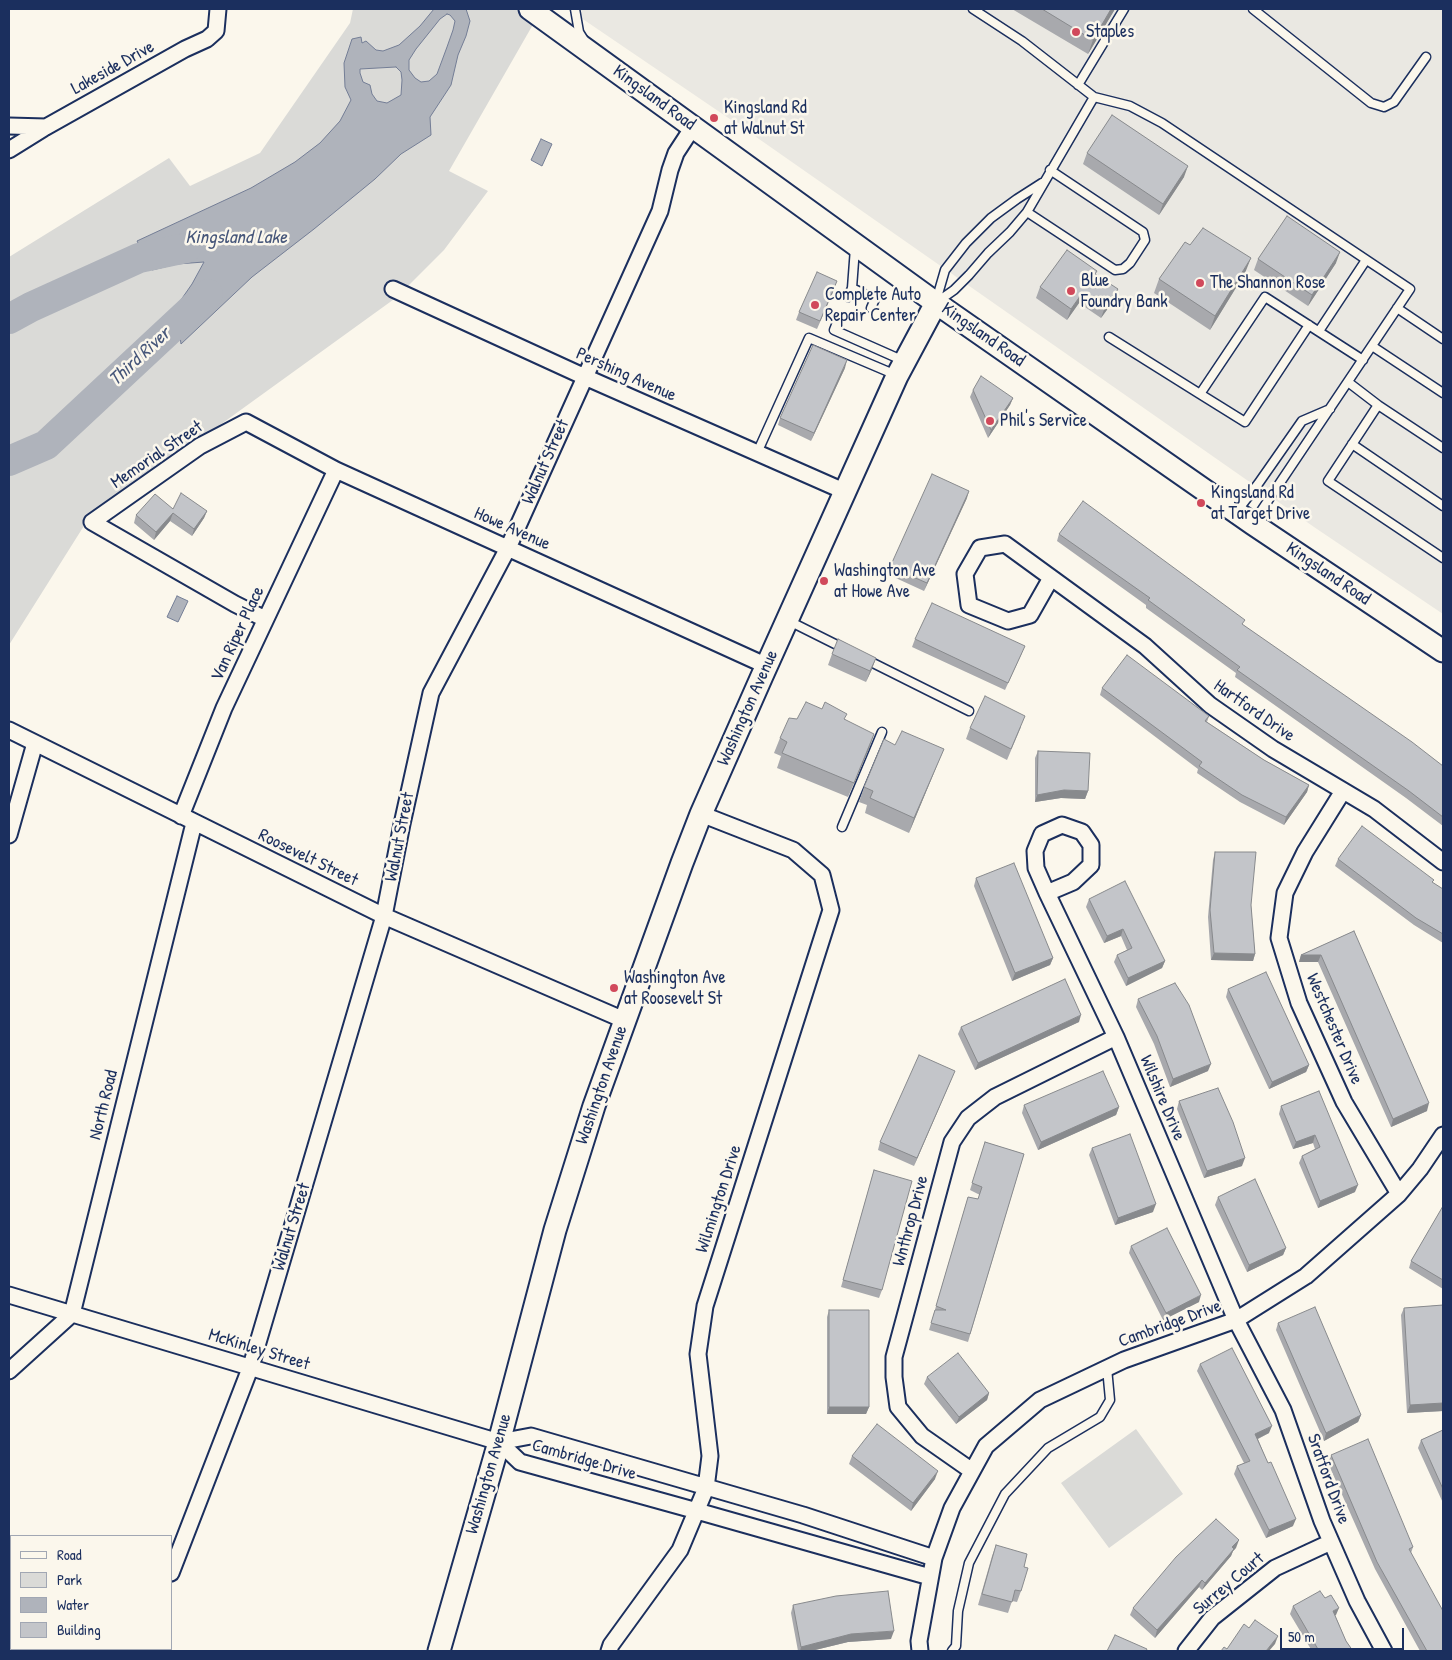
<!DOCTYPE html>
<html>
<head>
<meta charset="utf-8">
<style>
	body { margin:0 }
	#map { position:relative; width:1452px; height:1660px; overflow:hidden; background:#fbf7ec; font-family:"Patrick Hand",sans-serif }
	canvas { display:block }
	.frame { position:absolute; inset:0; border:10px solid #1b2f5e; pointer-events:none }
	.legend { position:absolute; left:10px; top:1535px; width:162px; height:115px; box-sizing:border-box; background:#fbf7ec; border:1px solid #a1a7b3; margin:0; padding:6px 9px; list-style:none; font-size:15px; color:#1b2f5e }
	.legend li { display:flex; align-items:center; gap:10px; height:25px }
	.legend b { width:25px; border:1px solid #a1a7b3 }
	.scale { position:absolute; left:1280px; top:1628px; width:124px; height:22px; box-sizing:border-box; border:2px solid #1b2f5e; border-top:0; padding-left:6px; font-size:15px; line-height:18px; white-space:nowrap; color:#1b2f5e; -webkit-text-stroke:4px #fbf7ec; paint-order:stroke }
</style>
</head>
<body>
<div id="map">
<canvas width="1452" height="1660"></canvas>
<div class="frame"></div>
<ul class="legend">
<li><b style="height:6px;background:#fbf7ec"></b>Road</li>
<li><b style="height:14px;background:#dadad7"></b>Park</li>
<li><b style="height:14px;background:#afb3bb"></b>Water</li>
<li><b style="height:14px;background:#c3c5c9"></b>Building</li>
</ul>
<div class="scale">50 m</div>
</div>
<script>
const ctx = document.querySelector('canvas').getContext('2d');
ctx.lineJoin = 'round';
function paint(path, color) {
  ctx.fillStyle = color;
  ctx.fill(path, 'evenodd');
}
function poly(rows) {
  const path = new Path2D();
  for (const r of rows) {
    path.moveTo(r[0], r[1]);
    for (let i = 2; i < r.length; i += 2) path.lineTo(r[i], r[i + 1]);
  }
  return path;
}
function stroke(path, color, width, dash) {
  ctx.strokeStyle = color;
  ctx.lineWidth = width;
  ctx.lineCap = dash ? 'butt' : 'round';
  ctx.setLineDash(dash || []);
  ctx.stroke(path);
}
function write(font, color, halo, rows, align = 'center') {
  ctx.font = font + ' "Patrick Hand",sans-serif';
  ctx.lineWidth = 5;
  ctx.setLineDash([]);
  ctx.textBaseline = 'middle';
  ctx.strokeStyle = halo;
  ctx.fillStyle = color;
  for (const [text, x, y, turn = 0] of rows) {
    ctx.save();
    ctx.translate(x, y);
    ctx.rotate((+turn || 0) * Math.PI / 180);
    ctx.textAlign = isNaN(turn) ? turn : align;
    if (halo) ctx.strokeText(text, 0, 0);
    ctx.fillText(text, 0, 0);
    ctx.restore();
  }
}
paint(poly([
	[568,9,1443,9,1443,614,1314,527,749,132]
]), '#eae8e2');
paint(poly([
	[353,9,531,9,539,14,449,171,488,191,444,250,397,297,87,521,9,645,9,257,169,158,190,186,260,153,350,23],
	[1136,1429,1183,1494,1109,1548,1061,1483]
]), '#dadad7');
const water = poly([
	[434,9,466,9,470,21,466,36,458,55,451,85,430,117,431,135,401,154,375,179,314,229,252,277,181,344,176,307,192,284,204,262,177,264,152,270,137,241,251,188,295,162,320,143,340,121,351,100,345,87,344,63,352,39,361,37,362,43,366,41,376,50,383,51,399,45,420,26,434,9],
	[447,14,450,15,455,21,453,30,447,47,437,74,429,81,421,82,415,78,409,70,409,60,416,49,440,19,447,14],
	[396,67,401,72,402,80,401,95,387,103,377,101,372,94,370,85,363,82,360,73,360,69,396,67],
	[541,139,552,144,542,166,531,160,541,139],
	[177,596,188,601,178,622,167,617,177,596]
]);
paint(water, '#afb3bb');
stroke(water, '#747e96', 1);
stroke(poly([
	[9,319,31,307,139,258,186,248],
	[9,461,46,445,208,294]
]), '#afb3bb', 30);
const lane = poly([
	[575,9,579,32,584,40],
	[973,9,1022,41,1094,97,1130,106,1162,123,1410,289,1253,523],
	[1253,9,1371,103,1384,107,1394,102,1426,57],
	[1078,85,1124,9],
	[1027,212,1115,270,1123,269,1130,263,1145,240,1143,232,1050,170],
	[852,288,875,299,871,308],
	[848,297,852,288,855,248],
	[936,301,945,270,966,243,991,218,1017,199,1042,183],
	[937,302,954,290,969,275,988,253,1010,232,1027,212,1094,97],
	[1397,308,1443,339],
	[838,320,834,330,904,361],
	[1319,331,1366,260],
	[1109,337,1200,394,1265,297,1363,360],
	[1372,346,1443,393],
	[1348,382,1378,405],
	[1200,394,1245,422,1309,325],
	[1352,444,1443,506],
	[1443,448,1378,405,1328,481,1443,558],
	[757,453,809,338,896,375],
	[1237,511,1258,484,1302,421,1330,409],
	[789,621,843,648],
	[867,660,969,711],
	[842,827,882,732],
	[952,1651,956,1646,958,1611,969,1563,1005,1494,1048,1448,1100,1417,1110,1400,1107,1368]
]);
const street = poly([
	[9,126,46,127],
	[9,150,46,127,185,49,207,39,216,31,218,9],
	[393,289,585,377,846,492],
	[1051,578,1030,615,1008,621,969,605,965,574,980,548,1005,544,1145,646,1210,705,1273,749,1374,809,1443,862],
	[265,619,235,604,92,522,200,446,246,422,336,470,767,666],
	[9,730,384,916,624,1020],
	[1343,791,1305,852,1285,893,1279,938,1299,1003,1344,1102,1399,1194],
	[181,816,224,708,336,470],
	[9,835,35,743],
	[1047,893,1036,868,1035,851,1042,834,1062,825,1082,832,1091,845,1091,865,1073,882,1047,893,1116,1037,1236,1320,1283,1410,1322,1521,1357,1601,1384,1651],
	[9,1295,499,1442,520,1462,697,1511,930,1577],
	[9,1371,72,1314,194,823],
	[499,1442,531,1436,803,1515,934,1558],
	[972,1471,922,1436,898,1407,894,1377,894,1357,952,1142,968,1118,995,1097,1116,1037],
	[171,1573,251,1366,384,916,402,824,431,693,508,548,660,211,670,170,676,153,693,127],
	[9,1649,15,1651],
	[141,1651,142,1649],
	[609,1651,611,1645,680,1550,706,1488,710,1456,698,1354,705,1306,831,910,822,875,793,850,701,814],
	[920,1651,919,1641,934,1558,952,1508,986,1446,1040,1400,1124,1360,1236,1320,1306,1276,1399,1194,1420,1169,1443,1135],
	[1186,1651,1212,1618,1275,1568,1331,1542]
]);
const secondary = poly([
	[530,9,936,303,1253,524,1443,651],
	[439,1651,499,1442,555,1230,594,1106,682,863,701,814,762,676,897,376,936,303]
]);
stroke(lane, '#1b2f5e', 11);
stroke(street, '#1b2f5e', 19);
stroke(secondary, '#1b2f5e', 25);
stroke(lane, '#fbf7ec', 8);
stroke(street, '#fbf7ec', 15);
stroke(secondary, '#fbf7ec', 21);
paint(poly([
	[1012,9,1115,9,1088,54],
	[1087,153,1184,177,1159,215,1083,164],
	[1258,259,1336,263,1308,306,1254,270],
	[1245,273,1210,330,1154,293,1159,279],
	[1096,274,1114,300,1101,318,1079,303,1067,320,1036,298,1040,287],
	[835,288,817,329,796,320,799,312],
	[845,368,811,441,778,425,780,418],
	[973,390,1013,398,1010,405,988,438,970,397],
	[967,498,924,591,887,574,890,567],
	[207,511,204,518,192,536,170,521,154,540,134,523,136,515],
	[1059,534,1243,625,1443,766,1443,826,1406,798,1235,677,1236,673,1146,608,1146,605,1057,541],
	[915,639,1022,653,1005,690,912,647],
	[832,654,872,669,866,682,828,665],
	[1102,688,1209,716,1207,722,1264,760,1309,785,1307,792,1284,825,1240,802,1197,773,1198,769,1100,695],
	[797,719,845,719,869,749,848,797,777,768,781,756,774,753,780,738],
	[1021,727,1007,760,966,739,970,728],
	[895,745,944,749,938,763,909,833,865,813,867,805,859,802,864,787],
	[1038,751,1088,791,1085,799,1061,798,1035,802,1035,758],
	[1215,852,1251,905,1255,954,1253,961,1211,960,1208,917,1213,860],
	[1338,859,1433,883,1443,889,1443,943,1414,925,1335,866],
	[976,878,1053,958,1050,965,1012,981,974,886],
	[1089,899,1165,961,1162,968,1126,986,1114,962,1117,955,1127,950,1121,936,1104,943,1086,907],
	[1354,931,1427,1111,1391,1127,1318,962,1299,962,1301,955],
	[1228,989,1309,1065,1306,1072,1269,1089,1226,997],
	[1138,999,1208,1071,1170,1087,1154,1044,1136,1007],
	[1079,1022,975,1070,958,1034,961,1027],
	[952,1078,914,1166,878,1150,880,1142],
	[1319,1091,1355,1192,1318,1208,1299,1163,1302,1156,1315,1149,1313,1143,1293,1149,1279,1114,1281,1106],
	[1179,1101,1242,1166,1204,1178,1177,1109],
	[1024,1105,1119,1107,1116,1115,1038,1150,1022,1113],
	[985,1142,1024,1154,968,1342,929,1330,968,1197,978,1199,980,1195,970,1190],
	[1092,1148,1153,1212,1115,1225,1089,1155],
	[874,1170,882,1290,879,1298,841,1287],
	[1218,1197,1286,1248,1283,1255,1247,1272,1215,1205],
	[1443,1206,1443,1289,1409,1268,1411,1261],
	[1131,1246,1199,1302,1163,1320,1129,1253],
	[1443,1305,1443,1411,1407,1413,1401,1315,1404,1308],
	[829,1310,869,1407,866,1414,827,1414,827,1317],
	[1278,1323,1361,1415,1358,1422,1324,1441,1276,1330],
	[1200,1364,1269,1433,1258,1439,1293,1526,1266,1538,1234,1474,1237,1466,1244,1463,1197,1371],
	[927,1377,989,1393,987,1400,956,1424,924,1384],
	[1443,1430,1443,1503,1418,1448,1421,1440],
	[1331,1455,1413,1547,1411,1553,1443,1651,1420,1651,1375,1569,1328,1463],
	[852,1456,935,1479,911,1511,849,1464],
	[996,1545,1024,1567,1021,1591,1017,1602,1012,1601,1008,1613,978,1605,992,1556],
	[1236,1548,1233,1551,1231,1556,1202,1590,1199,1587,1155,1638,1130,1615,1133,1608],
	[1325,1598,1336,1615,1335,1615,1346,1641,1353,1651,1312,1651,1290,1614,1293,1606],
	[793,1605,891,1639,848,1642,811,1651,798,1651,791,1613]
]), '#a8a9ad');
paint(poly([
	[1111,9,1115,9,1088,54,1093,40],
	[1188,166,1184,177,1159,215,1163,204],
	[1340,252,1336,263,1308,306,1312,295],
	[1251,258,1245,273,1210,330,1215,316],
	[1118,289,1114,300,1101,318,1105,307],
	[1083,292,1079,303,1067,320,1071,309],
	[847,360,845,368,811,441,814,433],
	[1013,398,1010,405,988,438,991,430],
	[969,491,967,498,924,591,927,583],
	[207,511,204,518,192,536,194,529],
	[173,513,170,521,154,540,156,532],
	[876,658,872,669,866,682,870,671],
	[874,734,869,749,848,797,854,783],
	[944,749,938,763,909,833,914,818],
	[1309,785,1307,792,1284,825,1286,817],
	[1064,790,1088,791,1085,799,1061,798,1035,802,1037,795],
	[1123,929,1121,936,1104,943,1107,936],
	[1214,953,1255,954,1253,961,1211,960],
	[1301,955,1321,955,1318,962,1299,962],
	[1053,958,1050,965,1012,981,1015,973],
	[1165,961,1162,968,1126,986,1128,978],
	[1081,1015,1079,1022,975,1070,978,1063],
	[1211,1064,1208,1071,1170,1087,1173,1079],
	[1309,1065,1306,1072,1269,1089,1272,1082],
	[955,1071,952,1078,914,1166,917,1158],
	[1429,1103,1427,1111,1391,1127,1393,1119],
	[1119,1107,1116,1115,1038,1150,1041,1142],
	[1315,1135,1313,1143,1293,1149,1296,1142],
	[1245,1158,1242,1166,1204,1178,1207,1171],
	[1358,1185,1355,1192,1318,1208,1320,1201],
	[1156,1204,1153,1212,1115,1225,1118,1218],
	[1286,1248,1283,1255,1247,1272,1249,1265],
	[1201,1295,1199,1302,1163,1320,1166,1313],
	[989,1393,987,1400,956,1424,959,1417],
	[1443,1403,1443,1411,1407,1413,1410,1405],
	[829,1407,869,1407,866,1414,827,1414],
	[1361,1415,1358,1422,1324,1441,1326,1433],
	[1272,1426,1269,1433,1253,1441,1255,1434],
	[938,1471,935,1479,911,1511,913,1503],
	[1296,1519,1293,1526,1266,1538,1269,1530],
	[1239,1540,1236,1548,1233,1551,1231,1556,1202,1590,1205,1583,1232,1547],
	[1202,1580,1199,1587,1155,1638,1157,1630],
	[1339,1608,1336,1615,1330,1618,1333,1611],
	[894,1631,891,1639,848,1642,811,1651,800,1651,801,1647,851,1634],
	[1278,1636,1275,1644,1269,1651,1266,1651]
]), '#888a8d');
const building = poly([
	[1042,9,1111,9,1093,40,1042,9],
	[1112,115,1188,166,1163,204,1087,153,1112,115],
	[1287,216,1340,252,1312,295,1258,259,1287,216],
	[1203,228,1251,258,1215,316,1159,279,1185,242,1190,245,1203,228],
	[1067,250,1097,271,1095,274,1118,289,1105,307,1083,292,1071,309,1040,287,1067,250],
	[817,272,837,281,820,321,799,312,817,272],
	[813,345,847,360,814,433,780,418,813,345],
	[981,376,1013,398,991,430,973,390,981,376],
	[932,474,969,491,927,583,890,567,932,474],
	[181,493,207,511,194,529,173,513,156,532,136,515,155,494,173,509,181,493],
	[1083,501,1245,620,1242,624,1412,742,1443,766,1443,817,1409,791,1237,670,1240,667,1148,600,1150,598,1059,534,1083,501],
	[932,603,1025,646,1008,683,915,639,932,603],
	[838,639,876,658,870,671,832,654,838,639],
	[1127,655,1209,716,1205,721,1264,760,1309,785,1286,817,1242,795,1199,766,1202,762,1102,688,1127,655],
	[985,696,1025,716,1011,749,970,728,985,696],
	[806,702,822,709,825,702,847,714,844,719,874,734,854,783,782,753,787,742,780,738,789,718,797,719,806,702],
	[902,731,944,749,914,818,870,798,873,791,864,787,884,739,895,745,902,731],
	[1038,751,1090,753,1088,791,1064,790,1037,795,1038,751],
	[1362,826,1434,880,1432,882,1443,889,1443,934,1416,918,1338,859,1362,826],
	[1215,852,1256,852,1251,905,1255,954,1214,953,1210,910,1215,852],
	[1014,863,1053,958,1015,973,976,878,1014,863],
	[1125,881,1165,961,1128,978,1117,955,1132,948,1123,929,1107,936,1089,899,1125,881],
	[1354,931,1429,1103,1393,1119,1321,955,1301,955,1354,931],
	[1266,972,1309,1065,1272,1082,1228,989,1266,972],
	[1065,979,1081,1015,978,1063,961,1027,1065,979],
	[1175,983,1189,1005,1211,1064,1173,1079,1157,1036,1138,999,1175,983],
	[919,1055,955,1071,917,1158,880,1142,919,1055],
	[1103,1071,1119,1107,1041,1142,1024,1105,1103,1071],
	[1218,1088,1233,1122,1245,1158,1207,1171,1179,1101,1218,1088],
	[1319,1091,1358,1185,1320,1201,1302,1156,1320,1147,1315,1135,1296,1142,1281,1106,1319,1091],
	[1130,1134,1156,1204,1118,1218,1092,1148,1130,1134],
	[985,1142,1024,1154,970,1334,931,1323,935,1310,946,1310,936,1306,968,1197,978,1199,982,1187,972,1183,985,1142],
	[874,1170,912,1181,882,1290,843,1280,874,1170],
	[1255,1179,1286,1248,1249,1265,1218,1197,1255,1179],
	[1443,1206,1443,1280,1411,1261,1443,1206],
	[1167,1228,1201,1295,1166,1313,1131,1246,1167,1228],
	[1443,1305,1443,1403,1410,1405,1404,1308,1443,1305],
	[1315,1307,1361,1415,1326,1433,1278,1323,1315,1307],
	[829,1310,869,1310,869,1407,829,1407,829,1310],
	[1232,1348,1272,1426,1255,1434,1268,1463,1271,1462,1296,1519,1269,1530,1237,1466,1250,1461,1200,1364,1232,1348],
	[958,1353,989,1393,959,1417,927,1377,958,1353],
	[877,1424,938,1471,913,1503,852,1456,877,1424],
	[1443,1430,1443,1489,1421,1440,1443,1430],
	[1368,1439,1413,1547,1409,1549,1443,1611,1443,1651,1427,1651,1377,1562,1331,1455,1368,1439],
	[1216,1519,1239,1540,1232,1547,1234,1549,1205,1583,1202,1580,1157,1630,1133,1608,1176,1557,1216,1519],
	[996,1545,1027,1554,1024,1567,1028,1568,1021,1591,1015,1590,1012,1602,982,1594,996,1545],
	[888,1591,894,1631,851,1634,801,1647,793,1605,836,1596,888,1591],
	[1320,1591,1325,1598,1331,1595,1339,1608,1333,1611,1346,1641,1353,1651,1319,1651,1293,1606,1320,1591],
	[1255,1620,1278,1636,1266,1651,1221,1651,1224,1647,1227,1649,1244,1624,1249,1628,1255,1620],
	[1115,1635,1147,1649,1146,1651,1107,1651,1115,1635]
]);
paint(building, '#c3c5c9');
stroke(building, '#888a8d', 1);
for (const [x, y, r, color] of [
	[1076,32,5,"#d1495b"],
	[714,118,5,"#d1495b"],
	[1200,283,5,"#d1495b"],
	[1071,291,5,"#d1495b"],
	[815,305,5,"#d1495b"],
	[990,421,5,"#d1495b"],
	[1201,503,5,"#d1495b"],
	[824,581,5,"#d1495b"],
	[614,988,5,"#d1495b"]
]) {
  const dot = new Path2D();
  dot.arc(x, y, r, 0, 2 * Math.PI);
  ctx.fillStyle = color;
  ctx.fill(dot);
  stroke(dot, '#fbf7ec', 2);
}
write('18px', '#1b2f5e', '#fbf7ec', [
	["Staples",1086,32],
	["Kingsland Rd",724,108],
	["at Walnut St",724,129],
	["Blue",1081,281],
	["Foundry Bank",1081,302],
	["The Shannon Rose",1210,283],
	["Complete Auto",825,295],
	["Repair Center",825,316],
	["Phil's Service",1000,421],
	["Kingsland Rd",1211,493],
	["at Target Drive",1211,514],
	["Washington Ave",834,571],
	["at Howe Ave",834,592],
	["Washington Ave",624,978],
	["at Roosevelt St",624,999]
], 'left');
write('18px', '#1b2f5e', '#fbf7ec', [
	["Lakeside Drive",113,68,-29],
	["Kingsland Road",654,98,36],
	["Kingsland Road",983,335,35],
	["Pershing Avenue",626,375,24],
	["Memorial Street",157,455,-34],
	["Walnut Street",546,462,-66],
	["Howe Avenue",512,529,24],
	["Kingsland Road",1328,574,34],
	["Van Riper Place",238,634,-65],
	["Washington Avenue",748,708,-66],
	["Hartford Drive",1254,711,35],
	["Walnut Street",400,837,-79],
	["Roosevelt Street",308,858,26],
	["Westchester Drive",1334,1029,67],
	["Washington Avenue",602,1085,-71],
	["Wilshire Drive",1162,1098,67],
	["North Road",104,1105,-76],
	["Wilmington Drive",719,1199,-72],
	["Wnthrop Drive",911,1221,-75],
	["Walnut Street",292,1227,-73],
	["Cambridge Drive",1170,1324,-20],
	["McKinley Street",259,1350,17],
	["Cambridge Drive",584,1460,16],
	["Washington Avenue",489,1474,-74],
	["Sratford Drive",1328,1479,70],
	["Surrey Court",1229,1584,-40]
]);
write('italic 19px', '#47577a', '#fbf7ec', [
	["Kingsland Lake",236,238],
	["Third River",140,357,-43]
]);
</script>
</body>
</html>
